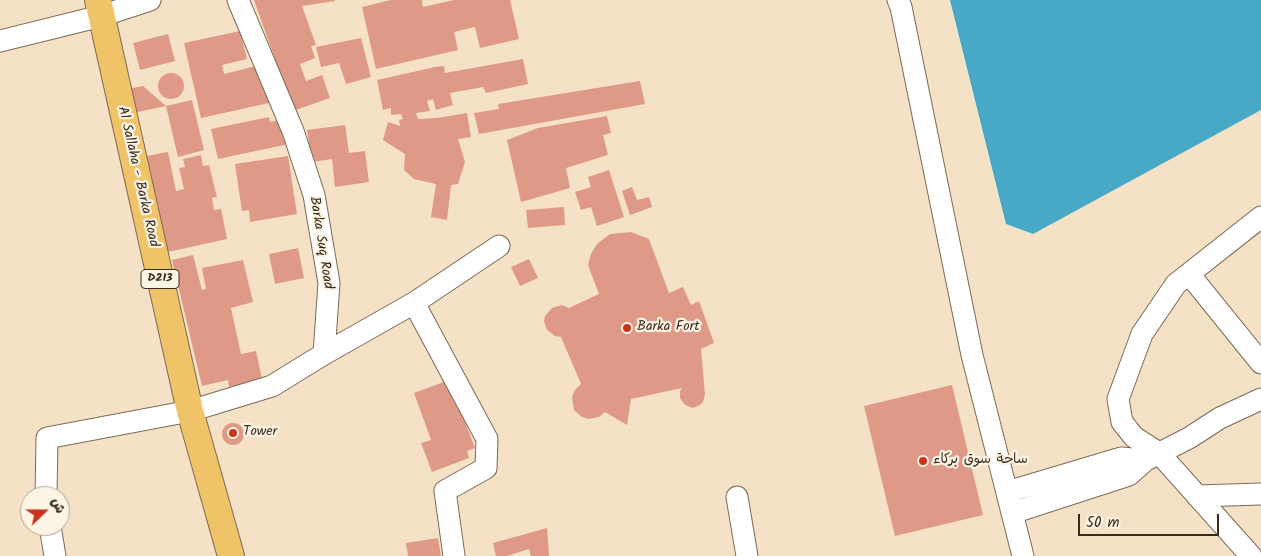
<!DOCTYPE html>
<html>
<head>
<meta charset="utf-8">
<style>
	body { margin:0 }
	#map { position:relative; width:1261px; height:556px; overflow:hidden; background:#f5e1c5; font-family:Kalam,"Playpen Sans Arabic",sans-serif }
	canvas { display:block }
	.north { position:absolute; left:20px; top:486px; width:50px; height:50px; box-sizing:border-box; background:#fcf5e5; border:1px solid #afa495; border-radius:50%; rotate:68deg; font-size:14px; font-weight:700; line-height:20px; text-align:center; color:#3b2a1e }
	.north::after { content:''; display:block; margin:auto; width:18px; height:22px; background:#c8321e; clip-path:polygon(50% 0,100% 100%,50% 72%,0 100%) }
	.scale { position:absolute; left:1078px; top:514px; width:141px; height:22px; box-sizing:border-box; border:2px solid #3b2a1e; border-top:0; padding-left:6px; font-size:15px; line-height:18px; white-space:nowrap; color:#3b2a1e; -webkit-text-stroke:4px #fcf5e5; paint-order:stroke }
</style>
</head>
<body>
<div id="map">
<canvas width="1261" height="556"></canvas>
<div class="north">ش</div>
<div class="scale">50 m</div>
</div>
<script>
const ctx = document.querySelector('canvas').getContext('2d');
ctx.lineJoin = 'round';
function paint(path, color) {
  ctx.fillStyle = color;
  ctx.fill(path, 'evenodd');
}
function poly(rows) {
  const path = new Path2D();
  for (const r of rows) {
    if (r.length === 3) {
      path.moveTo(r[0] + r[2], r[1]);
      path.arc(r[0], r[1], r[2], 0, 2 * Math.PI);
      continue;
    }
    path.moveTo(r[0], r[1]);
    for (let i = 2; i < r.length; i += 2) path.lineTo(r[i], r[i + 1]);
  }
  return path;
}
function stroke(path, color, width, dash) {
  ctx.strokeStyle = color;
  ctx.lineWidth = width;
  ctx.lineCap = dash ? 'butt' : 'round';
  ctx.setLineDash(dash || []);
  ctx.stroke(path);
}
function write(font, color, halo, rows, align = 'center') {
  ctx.font = font + ' Kalam,"Playpen Sans Arabic",sans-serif';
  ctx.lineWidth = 4.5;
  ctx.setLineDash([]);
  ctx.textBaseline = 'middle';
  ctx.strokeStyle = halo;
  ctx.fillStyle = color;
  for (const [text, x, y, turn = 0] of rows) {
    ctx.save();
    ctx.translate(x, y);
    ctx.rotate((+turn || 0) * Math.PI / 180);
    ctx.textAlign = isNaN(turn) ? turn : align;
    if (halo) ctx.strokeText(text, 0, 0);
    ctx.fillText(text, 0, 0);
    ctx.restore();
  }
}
paint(poly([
	[950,0,1261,0,1261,110,1033,234,1006,224]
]), '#47a9c6');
paint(poly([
	[254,0,335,0,335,1,302,6,316,45,311,46,315,58,300,64,306,81,322,75,330,98,293,111,269,61,275,59],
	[391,0,422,0,423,7,454,0,510,0,519,39,480,48,475,27,454,32,458,50,376,69,362,7],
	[240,31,247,59,222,65,224,74,260,65,269,103,201,118,184,43],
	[168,34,175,61,140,70,133,43],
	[361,38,371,77,346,84,339,63,321,67,316,47],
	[523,59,528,84,486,93,483,87,450,93,453,105,436,110,433,99,427,101,430,111,416,113,418,119,437,118,467,113,471,137,458,139,465,162,458,184,451,185,447,220,431,217,436,184,414,179,404,170,405,154,383,140,388,122,400,126,399,120,403,119,401,114,391,115,391,108,383,110,377,80,435,67,444,66,445,73],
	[171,86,13],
	[640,81,645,104,479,134,474,113,499,109,498,104],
	[143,86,166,106,133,113,127,89],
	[192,100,204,150,178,157,166,106],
	[607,116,611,133,603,135,608,155,566,168,570,188,521,202,507,140,538,128],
	[269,117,270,122,284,119,289,144,218,159,211,129],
	[345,125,349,153,365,151,369,182,335,187,332,159,312,162,307,130],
	[168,152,176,191,184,189,179,168,185,167,183,159,201,155,203,166,209,165,217,197,212,198,214,210,221,209,227,239,168,252,147,156],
	[288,156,297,214,250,222,249,210,242,211,235,164],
	[609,170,624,217,597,226,591,207,581,210,575,192,591,187,588,177],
	[632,187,637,200,649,197,652,207,630,215,622,191],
	[564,207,565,225,528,228,526,210],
	[631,232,649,239,669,293,683,287,691,305,699,301,714,343,701,349,705,394,703,402,700,405,693,408,685,405,680,398,680,391,682,388,631,399,627,425,605,412,599,417,589,419,582,417,574,410,572,398,573,394,575,390,581,384,561,337,555,336,547,330,544,321,545,316,552,308,562,305,569,308,599,294,588,265,591,254,597,244,610,234],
	[298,248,304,278,275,284,269,254],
	[193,255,202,290,206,289,202,268,243,260,253,302,231,308,241,354,256,351,262,379,229,387,228,380,202,386,172,260],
	[529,259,538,278,520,286,511,267],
	[449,380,475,448,467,451,469,458,432,472,421,443,431,440,414,393],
	[952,385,983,515,895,536,864,406],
	[233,434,11],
	[547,528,549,556,531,556,529,549,507,556,496,556,493,543],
	[438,538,441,556,408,556,406,543]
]), '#df9a87');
const minor = poly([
	[238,0,293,131,314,195,329,283,324,354],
	[898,0,901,7,972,355,1023,556],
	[0,41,101,16,150,0],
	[1189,274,1261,363],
	[414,303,487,439,486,468,445,491,454,556],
	[1007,492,1121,458,1146,460],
	[46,496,47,438,190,411,272,386,324,354,414,303,499,246],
	[1197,496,1261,494],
	[737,497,747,556],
	[1012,513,1129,475,1146,460,1189,438,1220,418,1261,399],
	[50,526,55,556],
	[1251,556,1159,453,1134,437,1122,422,1118,399,1142,334,1176,284,1261,217]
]);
const major = poly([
	[98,0,190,411,231,556]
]);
stroke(minor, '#7c6a58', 23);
stroke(major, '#7c6a58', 28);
stroke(minor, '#fff', 21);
stroke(major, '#f0c369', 26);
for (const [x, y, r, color] of [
	[627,328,5,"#c8321e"],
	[233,433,5,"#c8321e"],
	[923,461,5,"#c8321e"]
]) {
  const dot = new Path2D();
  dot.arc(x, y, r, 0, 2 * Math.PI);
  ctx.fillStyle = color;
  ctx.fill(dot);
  stroke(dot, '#fcf5e5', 2);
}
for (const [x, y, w] of [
	[160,279,38]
]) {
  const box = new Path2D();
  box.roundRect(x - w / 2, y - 9.5, w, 19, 4);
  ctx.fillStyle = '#fcf5e5';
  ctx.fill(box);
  stroke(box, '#3b2a1e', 1);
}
write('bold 12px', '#3b2a1e', null, [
	["D213",160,279]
]);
write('14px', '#3b2a1e', '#fcf5e5', [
	["Al Sallaha - Barka Road",137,177,77],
	["Barka Suq Road",320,243,81]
]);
write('14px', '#3b2a1e', '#fcf5e5', [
	["Barka Fort",637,328],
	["Tower",243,433],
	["ساحة سوق بركاء",933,461]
], 'left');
</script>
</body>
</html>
